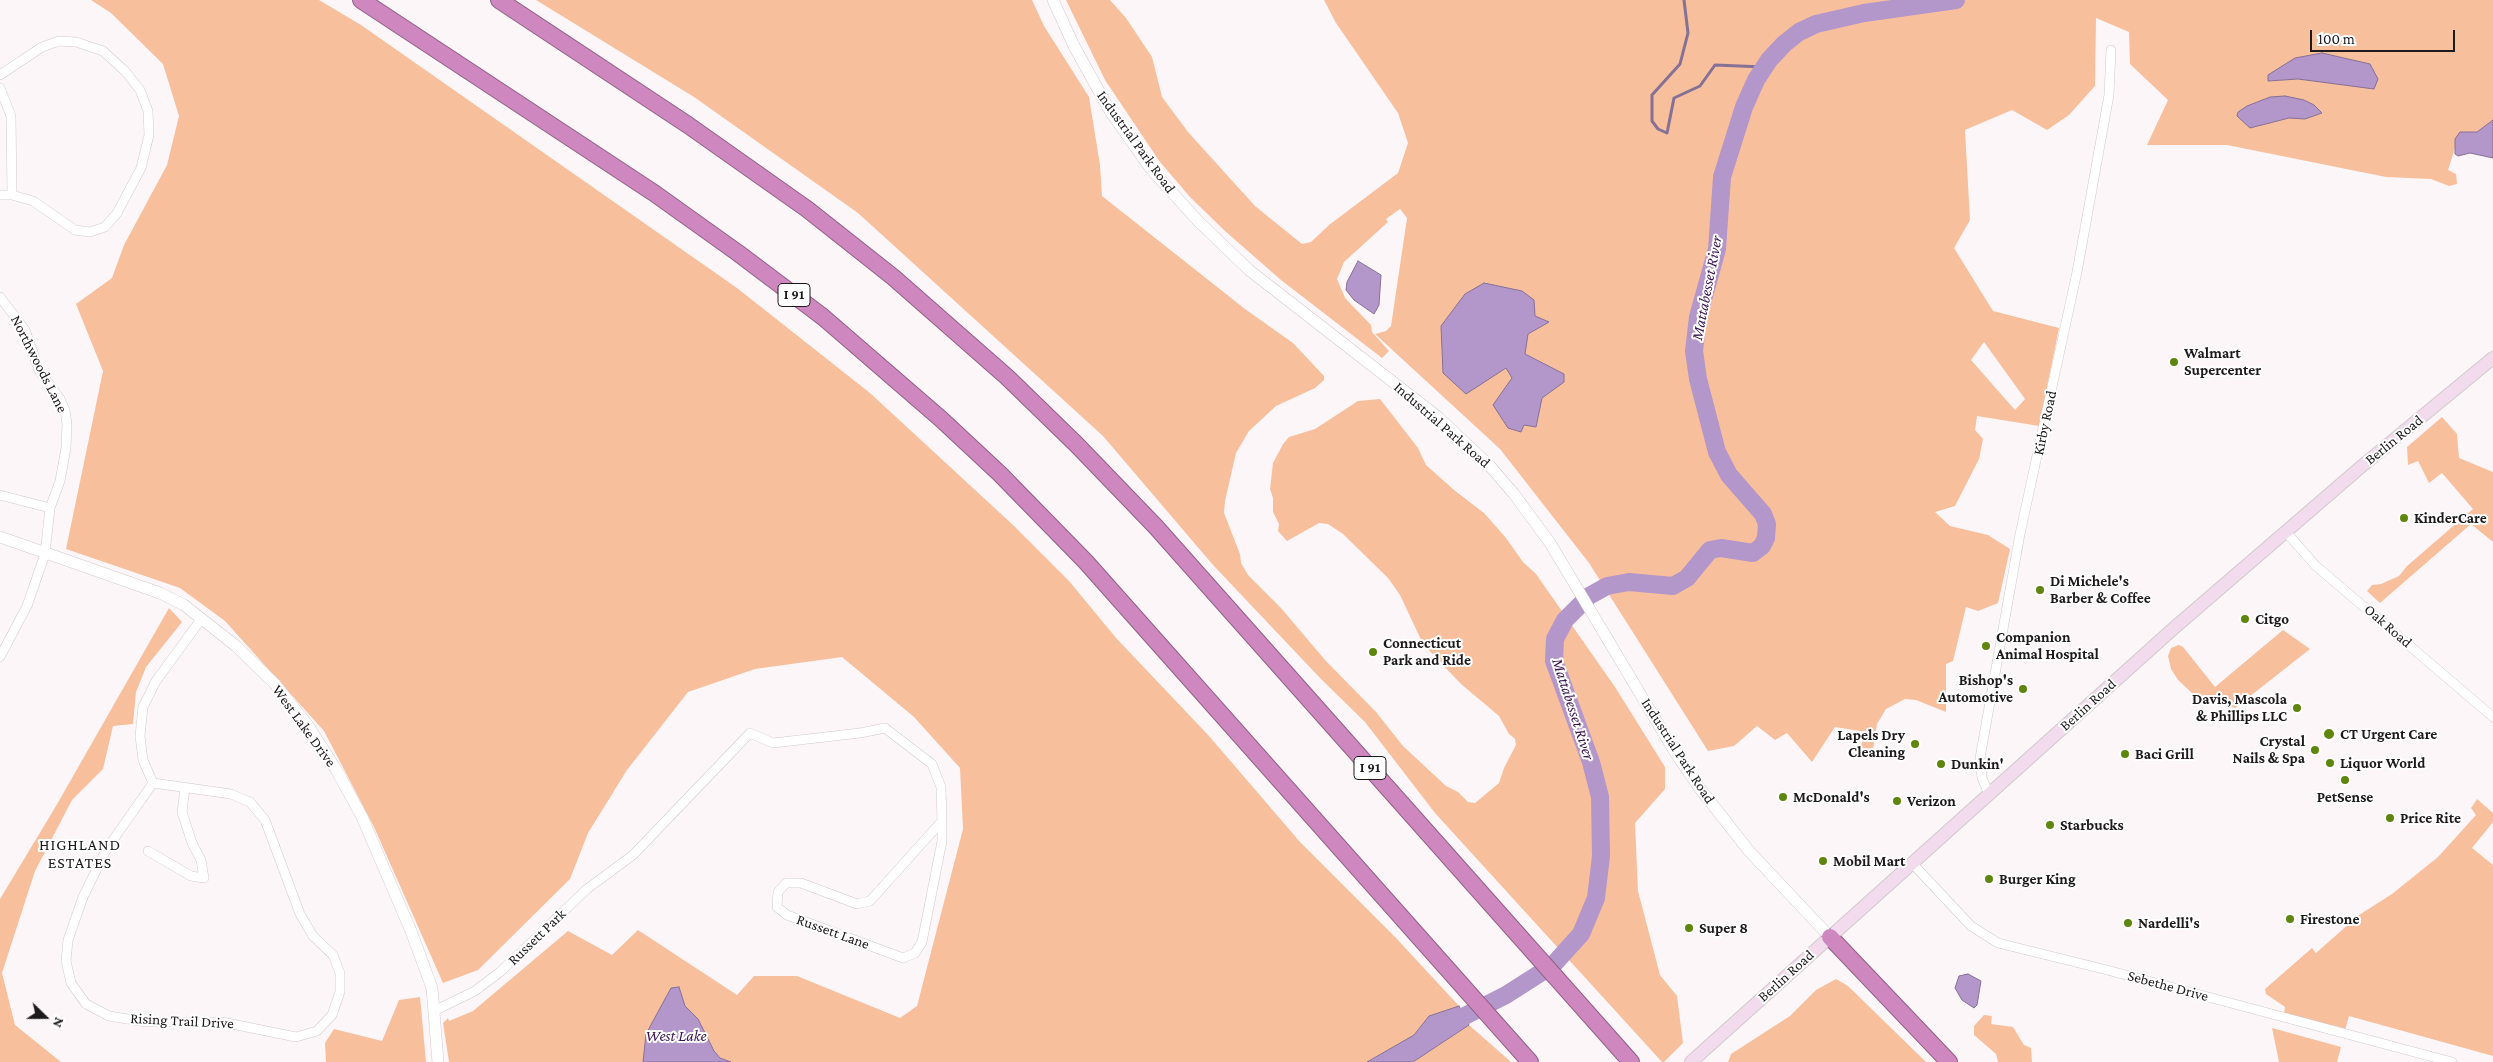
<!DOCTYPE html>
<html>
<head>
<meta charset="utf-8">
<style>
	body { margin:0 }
	#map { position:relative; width:2493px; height:1062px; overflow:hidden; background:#fdf6f8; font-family:"Crimson Pro",serif }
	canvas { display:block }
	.north { position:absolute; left:20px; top:992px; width:50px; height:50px; -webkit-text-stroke:4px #fff; paint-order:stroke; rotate:112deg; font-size:14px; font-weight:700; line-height:20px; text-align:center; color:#1d1a1b }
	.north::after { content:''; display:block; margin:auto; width:18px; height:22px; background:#1d1a1b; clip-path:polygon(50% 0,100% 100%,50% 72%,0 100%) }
	.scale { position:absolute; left:2310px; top:30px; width:145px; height:22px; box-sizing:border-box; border:2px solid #1d1a1b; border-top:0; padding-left:6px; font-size:15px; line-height:18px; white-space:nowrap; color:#1d1a1b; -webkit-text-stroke:4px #fff; paint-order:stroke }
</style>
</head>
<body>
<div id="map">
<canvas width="2493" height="1062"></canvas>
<div class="north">N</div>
<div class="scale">100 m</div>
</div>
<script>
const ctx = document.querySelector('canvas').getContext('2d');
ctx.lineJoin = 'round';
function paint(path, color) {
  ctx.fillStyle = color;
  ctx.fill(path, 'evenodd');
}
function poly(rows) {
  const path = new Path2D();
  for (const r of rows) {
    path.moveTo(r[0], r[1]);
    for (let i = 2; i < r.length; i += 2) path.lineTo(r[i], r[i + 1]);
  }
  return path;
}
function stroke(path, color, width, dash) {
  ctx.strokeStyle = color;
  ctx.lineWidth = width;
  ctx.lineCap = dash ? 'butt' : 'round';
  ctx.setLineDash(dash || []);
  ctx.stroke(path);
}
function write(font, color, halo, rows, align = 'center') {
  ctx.font = font + ' "Crimson Pro",serif';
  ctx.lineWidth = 4;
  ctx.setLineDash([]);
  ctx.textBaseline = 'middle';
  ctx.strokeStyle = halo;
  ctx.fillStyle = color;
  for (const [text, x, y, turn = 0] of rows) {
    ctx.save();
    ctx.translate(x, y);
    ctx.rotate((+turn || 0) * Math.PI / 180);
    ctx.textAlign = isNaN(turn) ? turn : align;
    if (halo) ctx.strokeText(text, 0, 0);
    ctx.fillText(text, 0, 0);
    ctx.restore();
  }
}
paint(poly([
	[91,0,319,0,361,25,737,288,870,393,1013,525,1069,581,1117,639,1209,736,1300,842,1396,938,1459,1006,1429,1016,1414,1035,1367,1062,449,1062,443,1023,448,1018,449,1021,473,1011,568,931,612,955,638,930,737,995,754,976,797,976,900,1018,917,1006,963,829,960,768,914,717,842,657,755,669,688,692,627,770,588,833,570,879,478,970,443,983,374,827,324,731,225,621,180,588,66,549,103,371,76,304,112,278,124,245,167,165,179,116,163,64,111,13],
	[536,0,1032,0,1044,26,1089,97,1100,165,1102,196,1245,309,1293,343,1324,376,1324,380,1315,388,1276,406,1249,431,1236,453,1225,501,1224,513,1240,554,1241,563,1248,575,1281,608,1325,660,1376,712,1403,746,1446,786,1458,792,1468,802,1475,803,1499,783,1504,768,1516,745,1515,739,1509,734,1499,716,1461,684,1423,644,1400,595,1388,578,1343,534,1328,524,1319,523,1287,541,1278,531,1279,524,1273,512,1273,498,1270,489,1273,463,1283,444,1289,437,1315,429,1358,401,1380,399,1418,448,1426,465,1454,490,1484,513,1506,538,1523,562,1536,574,1615,687,1665,767,1665,789,1635,823,1638,891,1660,975,1677,996,1683,1043,1664,1062,1662,1062,1435,813,1365,722,1321,679,1213,565,1103,436,858,213,694,97],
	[1066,0,1110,0,1126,18,1152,57,1162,97,1188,132,1255,206,1302,244,1311,242,1329,225,1398,173,1408,143,1398,113,1336,23,1324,0,2493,0,2493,120,2477,132,2460,132,2448,170,2456,174,2457,184,2449,186,2431,179,2386,177,2227,145,2147,145,2168,100,2130,64,2129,32,2096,18,2095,86,2069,115,2047,130,2012,110,1965,130,1970,220,1954,248,1993,311,2059,328,2039,426,1977,416,1975,430,1983,439,1979,459,1955,506,1935,512,1950,526,1988,535,2010,549,1998,603,1978,611,1966,607,1953,661,1946,664,1946,712,1916,700,1905,699,1886,709,1877,724,1873,749,1860,748,1866,732,1835,727,1812,762,1787,733,1775,740,1757,726,1734,746,1708,751,1589,563,1500,449,1375,334,1386,331,1391,326,1407,218,1400,209,1386,219,1388,222,1344,262,1337,279,1345,298,1371,325,1372,332,1389,351,1382,358,1281,280,1225,231,1190,197,1160,162,1105,80],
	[1984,342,2025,399,2015,410,1971,360],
	[2442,417,2457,434,2459,458,2493,472,2493,542,2471,524,2380,603,2367,591,2372,585,2381,584,2399,576,2407,566,2473,509,2442,473,2429,483,2418,461,2408,465,2407,447],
	[169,608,182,622,146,667,136,692,133,724,113,726,103,769,72,800,35,871,2,973,15,1025,61,1062,0,1062,0,899,56,806],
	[2283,630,2310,649,2235,708,2200,698,2193,694,2178,680,2171,669,2168,656,2171,648,2179,645,2183,647,2215,687],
	[2477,799,2493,813,2493,822,2472,848,2493,865,2493,1056,2349,1016,2345,1030,2284,1013,2285,1007,2266,994,2265,989,2312,948,2316,953,2359,915,2392,894,2438,857,2476,815,2471,808],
	[1836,979,1848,986,1926,1062,1728,1062,1731,1054,1790,1016,1816,990],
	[420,997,426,1062,326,1062,325,1043,334,1029,382,1041,399,1000],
	[1984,1015,1992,1016,1991,1024,2013,1027,2024,1045,2031,1048,2032,1062,1998,1062,1996,1054,1974,1035,1974,1026],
	[1469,1025,1511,1062,1413,1062],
	[2272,1028,2341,1047,2337,1062,2279,1062]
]), '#f8bf9d');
const water = poly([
	[2322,53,2370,64,2378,79,2374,89,2298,79,2268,81,2268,75,2295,58,2322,53],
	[2285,96,2304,100,2314,105,2322,113,2305,119,2289,118,2250,128,2237,116,2238,112,2247,106,2270,97,2285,96],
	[2493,120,2493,158,2470,153,2458,156,2455,154,2455,139,2460,132,2477,132,2493,120],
	[1358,261,1381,275,1379,305,1374,314,1354,300,1346,290,1347,282,1358,261],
	[1484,283,1522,291,1534,300,1535,316,1549,322,1528,334,1525,354,1564,374,1564,382,1542,398,1536,427,1524,425,1521,432,1508,428,1493,405,1512,378,1506,368,1466,394,1443,373,1441,326,1465,294,1484,283],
	[1968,974,1981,981,1977,1005,1974,1008,1962,1000,1955,988,1959,976,1968,974],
	[679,987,685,1006,698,1019,714,1051,720,1058,731,1062,643,1062,646,1034,671,988,679,987],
	[1459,1006,1469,1025,1413,1062,1367,1062,1414,1035,1429,1016,1459,1006]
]);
paint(water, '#b396ca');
stroke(water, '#867196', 1);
stroke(poly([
	[1684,0,1688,33,1680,64,1652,95,1652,121,1658,129,1667,133,1674,98,1700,86,1715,65,1764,67]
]), '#867196', 3);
stroke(poly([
	[1443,1027,1506,995,1553,965,1581,934,1596,898,1601,856,1600,797,1591,762,1554,661,1555,639,1565,620,1589,596,1607,586,1629,582,1673,586,1687,578,1710,550,1721,548,1753,553,1762,546,1766,538,1767,524,1763,514,1729,475,1717,452,1698,379,1694,351,1698,317,1717,249,1722,177,1744,107,1756,80,1769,60,1784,44,1799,32,1816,24,1864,13,1956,0]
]), '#b396ca', 18);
const minor = poly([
	[0,75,42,47,59,41,76,42,103,51,125,71,140,90,148,111,149,135,141,168,117,213,105,227,90,232,75,230,33,201,12,195,0,195],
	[0,88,11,116,12,195],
	[0,297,25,330,39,370,60,399,65,410,67,424,66,448,60,481,50,508,45,554,27,606,0,657],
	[0,495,50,508],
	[2286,532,2316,566,2493,717],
	[153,783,106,850,83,897,68,940,66,961,71,983,86,1004,109,1016,146,1022,222,1022,296,1037,317,1031,332,1015,340,992,340,973,333,955,313,936,300,914,265,820,250,802,231,794,153,783,143,760,140,736,143,707,156,681,202,618],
	[1989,794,1982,778,1980,758,2020,534,2077,272,2109,95,2111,50],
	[148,851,191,876,204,878,201,860,192,843,182,812,185,788],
	[1912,863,1971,926,1998,943,2107,970,2452,1062],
	[436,1010,475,991,500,972,587,889,633,855,750,733,773,743,860,733,885,728,932,764,941,787,942,821,870,901,857,904,801,883,786,883,778,892,777,907,787,915,903,958,915,953,922,942,942,841,942,821]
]);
const tertiary = poly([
	[1053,0,1074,46,1110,111,1151,169,1198,221,1249,270,1438,417,1489,465,1514,494,1550,543,1675,752,1698,786,1749,851,1830,937],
	[0,537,160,593,184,605,236,646,275,684,309,727,337,771,362,817,411,931,432,988,438,1062]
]);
const secondary = poly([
	[1691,1062,2174,628,2362,466,2493,358]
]);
const motorway = poly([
	[361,0,654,193,738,253,823,317,941,419,1000,474,1086,562,1530,1062],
	[499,0,688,125,807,209,893,277,1007,377,1077,445,1156,527,1631,1062],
	[1830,937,1949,1062]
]);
stroke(minor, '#d1cacc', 10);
stroke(tertiary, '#d1cacc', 12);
stroke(secondary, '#d1cacc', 14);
stroke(motorway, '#916186', 18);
stroke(minor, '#fff', 9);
stroke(tertiary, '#fff', 11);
stroke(secondary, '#f1dbec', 12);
stroke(motorway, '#cf87bf', 16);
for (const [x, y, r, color] of [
	[2174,362,5,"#5e850c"],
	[2404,518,5,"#5e850c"],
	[2040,590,5,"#5e850c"],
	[2245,619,5,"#5e850c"],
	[1986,646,5,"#5e850c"],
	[1373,652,5,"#5e850c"],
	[2023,689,5,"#5e850c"],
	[2297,708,5,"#5e850c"],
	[2329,734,6,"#5e850c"],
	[1915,744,5,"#5e850c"],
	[2315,750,5,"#5e850c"],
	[2125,754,5,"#5e850c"],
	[2330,763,5,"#5e850c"],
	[1941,764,5,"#5e850c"],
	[2345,780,5,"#5e850c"],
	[1783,797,5,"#5e850c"],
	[1897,801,5,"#5e850c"],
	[2390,818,5,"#5e850c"],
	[2050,825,5,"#5e850c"],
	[1823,861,5,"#5e850c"],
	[1989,879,5,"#5e850c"],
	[2290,919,5,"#5e850c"],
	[2128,923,5,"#5e850c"],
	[1689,928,5,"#5e850c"]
]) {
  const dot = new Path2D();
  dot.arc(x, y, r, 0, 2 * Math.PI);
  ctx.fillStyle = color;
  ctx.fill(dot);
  stroke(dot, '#fff', 2);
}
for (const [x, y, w] of [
	[794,295,32],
	[1370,768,32]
]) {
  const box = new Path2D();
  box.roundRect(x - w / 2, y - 11.5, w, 23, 4);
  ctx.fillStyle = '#fff';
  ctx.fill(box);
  stroke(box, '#1d1a1b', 1);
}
write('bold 14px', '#1d1a1b', null, [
	["I 91",794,295],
	["I 91",1370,768]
]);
write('15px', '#1d1a1b', '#fff', [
	["Industrial Park Road",1136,142,54],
	["Northwoods Lane",39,364,63],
	["Kirby Road",2045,423,-78],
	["Industrial Park Road",1442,425,41],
	["Berlin Road",2394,440,-39],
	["Oak Road",2388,626,41],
	["Berlin Road",2088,705,-42],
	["West Lake Drive",304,726,54],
	["Industrial Park Road",1678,751,57],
	["Russett Lane",833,932,20],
	["Russett Park",537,937,-44],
	["Berlin Road",1786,976,-42],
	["Sebethe Drive",2168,986,15],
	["Rising Trail Drive",182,1021,3]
]);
write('bold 15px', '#1d1a1b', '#fff', [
	["Walmart",2184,353],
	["Supercenter",2184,370],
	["KinderCare",2414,518],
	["Di Michele's",2050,581],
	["Barber & Coffee",2050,598],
	["Citgo",2255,619],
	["Companion",1996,637],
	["Animal Hospital",1996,654],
	["Connecticut",1383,643],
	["Park and Ride",1383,660],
	["Bishop's",2013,680,"right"],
	["Automotive",2013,697,"right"],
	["Davis, Mascola",2287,699,"right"],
	["& Phillips LLC",2287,716,"right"],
	["CT Urgent Care",2340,734],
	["Lapels Dry",1905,735,"right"],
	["Cleaning",1905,752,"right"],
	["Crystal",2305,741,"right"],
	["Nails & Spa",2305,758,"right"],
	["Baci Grill",2135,754],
	["Liquor World",2340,763],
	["Dunkin'",1951,764],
	["McDonald's",1793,797],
	["PetSense",2345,797,"center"],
	["Verizon",1907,801],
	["Price Rite",2400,818],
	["Starbucks",2060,825],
	["Mobil Mart",1833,861],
	["Burger King",1999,879],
	["Firestone",2300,919],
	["Nardelli's",2138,923],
	["Super 8",1699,928]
], 'left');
write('italic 16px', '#3b1452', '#fff', [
	["Mattabesset River",1707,288,-79],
	["Mattabesset River",1573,709,72],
	["West Lake",676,1036]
]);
ctx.letterSpacing = '1px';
write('16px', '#1d1a1b', '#fff', [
	["HIGHLAND",80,845],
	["ESTATES",80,863]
]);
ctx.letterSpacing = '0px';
</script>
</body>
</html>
